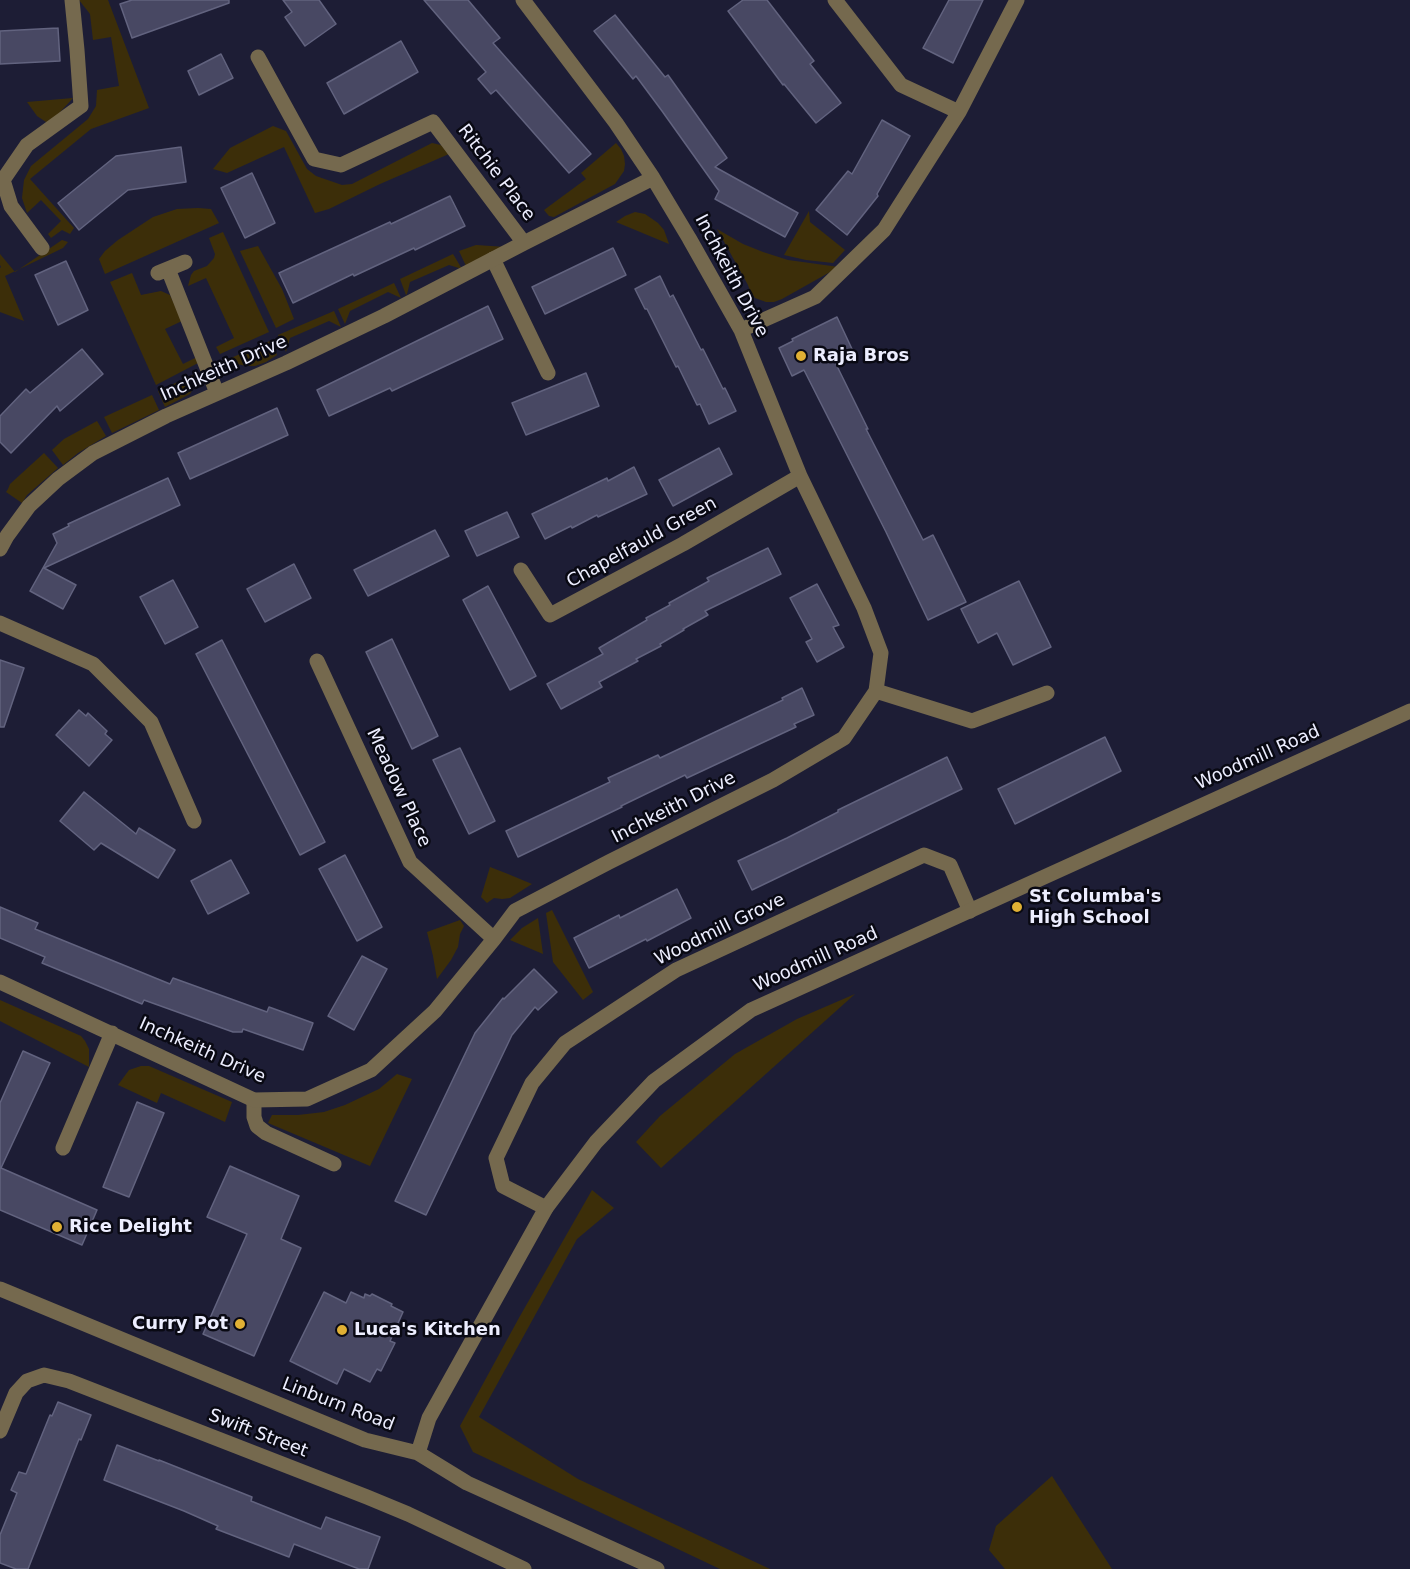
<!DOCTYPE html>
<html>
<head>
<meta charset="utf-8">
<style>
	body { margin:0 }
	canvas { display:block; background:#1d1d35 }
</style>
</head>
<body>
<canvas width="1410" height="1569"></canvas>
<script>
const ctx = document.querySelector('canvas').getContext('2d');
ctx.lineJoin = 'round';
function paint(path, color) {
  ctx.fillStyle = color;
  ctx.fill(path, 'evenodd');
}
function poly(rows) {
  const path = new Path2D();
  for (const r of rows) {
    path.moveTo(r[0], r[1]);
    for (let i = 2; i < r.length; i += 2) path.lineTo(r[i], r[i + 1]);
  }
  return path;
}
function stroke(path, color, width, dash) {
  ctx.strokeStyle = color;
  ctx.lineWidth = width;
  ctx.lineCap = dash ? 'butt' : 'round';
  ctx.setLineDash(dash || []);
  ctx.stroke(path);
}
function write(font, color, halo, rows, align = 'center') {
  ctx.font = font + ' "DejaVu Sans",sans-serif';
  ctx.lineWidth = 5;
  ctx.setLineDash([]);
  ctx.textBaseline = 'middle';
  ctx.strokeStyle = halo;
  ctx.fillStyle = color;
  for (const [text, x, y, turn = 0] of rows) {
    ctx.save();
    ctx.translate(x, y);
    ctx.rotate((+turn || 0) * Math.PI / 180);
    ctx.textAlign = isNaN(turn) ? turn : align;
    if (halo) ctx.strokeText(text, 0, 0);
    ctx.fillText(text, 0, 0);
    ctx.restore();
  }
}
paint(poly([
	[79,0,108,0,149,108,91,129,30,179,74,228,70,234,62,230,51,238,48,234,61,221,41,200,27,213,22,198,24,180,31,166,88,119,96,106,97,90,119,86,111,37,93,40,90,14],
	[73,98,51,122,46,122,37,116,27,102],
	[273,126,286,131,307,169,316,176,342,185,352,184,432,143,441,145,449,154,380,184,329,209,315,213,284,147,227,173,213,169,230,148],
	[616,143,621,149,624,156,625,164,624,171,615,184,554,217,549,216,544,210,586,179,581,173],
	[198,208,211,209,219,223,105,274,99,259,105,251,118,240,153,217,177,209],
	[809,211,810,222,845,250,833,263,806,260,784,255],
	[635,212,645,214,658,223,664,230,669,244,616,222,625,216],
	[717,229,743,244,763,252,788,260,839,267,782,299,774,302,766,302,755,298,750,291,748,285],
	[223,232,269,332,220,354,216,347,234,338,206,278,188,286,191,275,194,271,207,266,214,258,215,254,209,238],
	[62,240,68,242,63,248,5,276,24,321,0,312,0,268,1,267,0,265,0,254,15,272],
	[476,245,491,246,507,247,466,266,459,251],
	[258,246,282,289,294,319,276,328,240,251],
	[453,254,462,269,449,265,410,282,407,294,406,295,400,279],
	[132,273,141,295,161,291,170,295,182,321,165,329,183,364,199,356,198,363,156,385,110,282],
	[394,283,401,298,388,292,350,311,345,324,338,309],
	[334,311,341,327,329,321,290,338,286,352,278,335],
	[272,340,277,355,266,362,255,366,246,366,224,361],
	[199,372,200,377,190,394,165,407,158,391],
	[152,395,159,410,112,433,104,417],
	[97,421,106,436,78,453,63,465,52,450,64,439],
	[44,453,58,468,27,495,22,503,6,492,8,489,10,484],
	[490,867,508,874,532,884,510,898,502,899,494,898,487,903,481,897],
	[552,910,593,992,583,1000,553,962,546,913],
	[538,918,543,954,510,940,522,928],
	[460,920,464,926,460,934,458,947,451,960,437,979,433,956,427,932],
	[855,994,661,1168,636,1142,660,1116,735,1054,797,1019],
	[0,1000,81,1036,85,1041,89,1049,89,1067,0,1021],
	[141,1066,149,1066,232,1102,225,1122,161,1093,157,1103,118,1085,129,1070],
	[397,1074,412,1079,370,1166,268,1123,272,1115,298,1115,324,1112,345,1105,379,1089],
	[592,1190,614,1208,577,1239,479,1417,578,1479,770,1569,720,1569,473,1452,460,1426,520,1316],
	[1052,1476,1112,1569,1005,1569,989,1550,996,1526]
]), '#3c2e09');
const building = poly([
	[132,0,229,0,229,3,132,38,120,4,132,0],
	[283,0,319,0,336,24,305,46,285,17,292,12,283,0],
	[424,0,468,0,500,38,493,43,591,154,569,173,496,90,491,94,478,79,486,72,424,0],
	[743,0,767,0,814,61,810,64,841,103,816,123,784,84,783,85,728,11,743,0],
	[949,0,983,0,953,63,923,48,949,0],
	[615,15,665,77,668,75,727,158,715,167,798,213,785,237,715,199,719,191,662,111,636,76,633,79,594,31,615,15],
	[58,28,60,61,0,64,0,31,58,28],
	[401,41,418,72,344,114,327,83,401,41],
	[221,54,233,78,199,95,188,71,221,54],
	[882,120,910,136,877,194,878,196,847,235,816,210,848,171,852,174,882,120],
	[181,147,186,182,128,190,79,230,58,203,116,156,181,147],
	[252,173,275,223,245,238,221,188,252,173],
	[450,196,465,226,415,250,414,248,354,276,353,274,293,303,279,273,390,222,391,224,450,196],
	[613,248,626,275,545,314,532,287,613,248],
	[66,261,88,310,58,325,35,275,66,261],
	[660,276,670,297,673,295,701,350,703,349,723,389,725,388,736,411,709,424,700,404,697,405,678,366,676,367,647,309,645,309,635,289,660,276],
	[488,306,503,339,392,391,390,388,329,416,317,390,488,306],
	[837,317,852,349,833,358,868,429,866,429,923,540,933,535,966,602,928,620,886,532,804,370,792,376,779,348,793,341,792,339,837,317],
	[82,349,103,374,60,411,57,406,11,453,0,442,0,416,26,389,30,393,82,349],
	[586,373,599,406,526,435,512,403,586,373],
	[277,408,288,435,190,479,178,453,277,408],
	[719,448,732,474,673,506,659,480,719,448],
	[634,467,647,494,598,517,597,515,572,528,571,526,545,539,532,514,607,478,608,481,634,467],
	[168,478,180,505,44,568,76,585,63,609,30,591,57,543,53,534,69,526,68,524,168,478],
	[507,512,519,537,477,556,465,531,507,512],
	[435,530,449,556,368,596,354,570,435,530],
	[768,548,781,574,705,611,708,615,683,629,684,630,660,644,661,646,636,659,638,661,599,682,602,687,561,709,547,684,603,654,599,648,647,620,646,618,670,605,669,603,709,581,707,578,768,548],
	[294,564,311,598,265,622,247,589,294,564],
	[173,580,198,627,165,644,140,597,173,580],
	[1019,581,1051,647,1013,665,997,633,978,643,961,609,1019,581],
	[817,584,839,625,833,627,844,647,817,662,806,642,812,639,790,598,817,584],
	[488,586,536,676,510,690,463,600,488,586],
	[392,639,438,736,412,749,366,652,392,639],
	[222,640,325,842,300,855,196,654,222,640],
	[0,660,24,668,4,727,0,727,0,660],
	[802,688,814,715,794,724,796,727,687,778,685,775,621,806,622,807,518,857,506,831,610,782,608,778,658,755,660,758,783,700,782,698,802,688],
	[79,710,86,716,88,713,107,731,105,734,112,740,89,766,56,735,79,710],
	[1105,737,1121,771,1015,824,998,789,1105,737],
	[460,748,495,821,469,834,433,760,460,748],
	[947,757,962,789,752,890,738,861,787,838,838,812,838,810,947,757],
	[84,792,136,834,139,828,175,850,158,878,101,843,94,850,60,821,84,792],
	[345,855,382,927,357,941,319,869,345,855],
	[231,860,249,893,208,914,191,881,231,860],
	[677,889,691,918,647,941,646,939,589,968,574,938,619,915,620,918,677,889],
	[0,907,38,923,35,929,170,984,173,978,267,1012,269,1007,313,1023,303,1050,243,1029,242,1032,233,1032,144,1000,142,1004,42,963,45,957,0,938,0,907],
	[362,956,387,969,354,1030,328,1016,362,956],
	[534,969,557,992,538,1010,535,1007,512,1035,426,1215,395,1201,475,1033,503,998,504,999,534,969],
	[23,1051,50,1063,1,1168,97,1210,82,1245,0,1210,0,1103,23,1051],
	[137,1102,164,1113,129,1197,103,1187,137,1102],
	[230,1166,299,1196,281,1239,301,1248,254,1356,203,1334,247,1234,207,1217,230,1166],
	[324,1292,346,1303,351,1292,364,1298,365,1294,370,1296,372,1294,392,1304,391,1306,403,1312,390,1341,395,1343,381,1371,377,1369,370,1382,344,1369,337,1384,290,1361,324,1292],
	[58,1402,91,1415,81,1440,79,1439,28,1569,16,1569,0,1563,0,1535,17,1493,11,1490,19,1472,26,1474,50,1415,52,1416,58,1402],
	[117,1445,159,1461,159,1460,252,1497,251,1501,321,1529,326,1517,380,1537,368,1569,359,1569,294,1544,289,1557,216,1529,218,1526,184,1511,104,1480,117,1445]
]);
paint(building, '#484863');
stroke(building, '#62637f', 1.5);
stroke(poly([
	[42,248,11,206,3,180,27,145,81,106,77,50,72,0],
	[493,259,548,373],
	[254,1100,254,1117,257,1126,266,1133,334,1164]
]), '#75694e', 15);
stroke(poly([
	[835,0,901,85,959,112],
	[258,57,314,159,341,165,433,122,524,243],
	[168,269,217,393],
	[158,273,185,262],
	[741,330,815,297,884,230,959,112,1017,0],
	[0,549,7,536,29,506,58,479,93,453,166,416,286,363,384,316,524,243,653,178],
	[521,570,550,615,683,544,800,476],
	[0,623,93,664,151,722,194,821],
	[317,661,410,862,494,939],
	[876,691,972,721,1047,693],
	[0,982,254,1100,307,1099,371,1070,435,1011,494,939,515,911,609,862,773,780,844,738,876,691,881,653,864,608,800,476,741,330,689,238,653,178,616,123,523,0],
	[63,1148,112,1033],
	[546,1208,503,1186,496,1158,532,1083,565,1043,676,970,924,855,950,865,970,911],
	[0,1431,16,1393,27,1381,44,1375,69,1381,367,1497,408,1514,524,1569]
]), '#75694e', 15);
stroke(poly([
	[0,1289,365,1440,418,1453,467,1483,657,1569],
	[418,1453,429,1418,546,1208,596,1142,654,1081,751,1010,1410,711]
]), '#75694e', 15);
for (const [x, y, r, color] of [
	[801,356,6,"#e0b034"],
	[1017,907,6,"#e0b034"],
	[57,1227,6,"#e0b034"],
	[240,1324,6,"#e0b034"],
	[342,1330,6,"#e0b034"]
]) {
  const dot = new Path2D();
  dot.arc(x, y, r, 0, 2 * Math.PI);
  ctx.fillStyle = color;
  ctx.fill(dot);
  stroke(dot, '#090913', 2);
}
write('18px', '#edeeff', '#090913', [
	["Ritchie Place",496,173,53],
	["Inchkeith Drive",731,276,62],
	["Inchkeith Drive",224,369,-24],
	["Chapelfauld Green",642,543,-29],
	["Woodmill Road",1258,758,-24],
	["Meadow Place",398,788,65],
	["Inchkeith Drive",674,808,-27],
	["Woodmill Grove",720,930,-26],
	["Woodmill Road",816,960,-24],
	["Inchkeith Drive",202,1051,24],
	["Linburn Road",338,1405,21],
	["Swift Street",258,1434,21]
]);
write('bold 18px', '#edeeff', '#090913', [
	["Raja Bros",813,356],
	["St Columba's",1029,897],
	["High School",1029,918],
	["Rice Delight",69,1227],
	["Curry Pot",228,1324,"right"],
	["Luca's Kitchen",354,1330]
], 'left');
</script>
</body>
</html>
